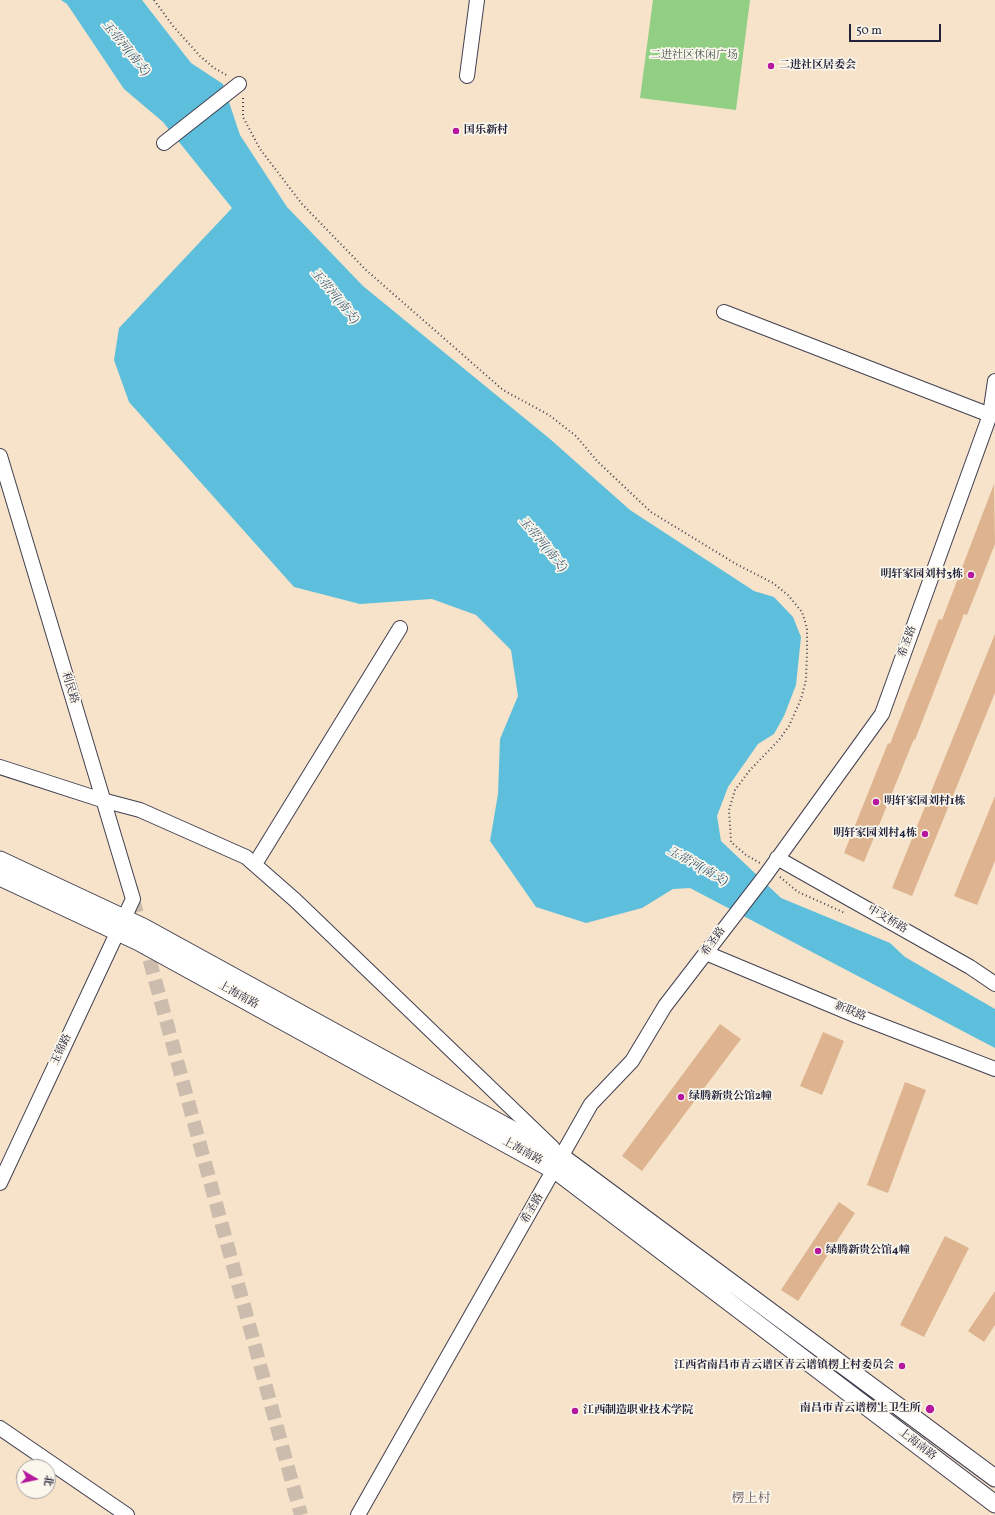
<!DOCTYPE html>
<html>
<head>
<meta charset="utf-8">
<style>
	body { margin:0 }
	#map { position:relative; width:995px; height:1515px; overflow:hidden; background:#f6e3ca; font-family:Vollkorn,"Noto Serif SC",serif }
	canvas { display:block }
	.north { position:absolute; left:16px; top:1459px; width:40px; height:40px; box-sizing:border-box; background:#fbf7ec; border:1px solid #a4a2a5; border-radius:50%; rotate:99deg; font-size:11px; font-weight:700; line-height:16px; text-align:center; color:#22223b }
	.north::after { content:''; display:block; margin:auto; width:14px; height:18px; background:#b5179e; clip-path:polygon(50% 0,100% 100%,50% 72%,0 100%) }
	.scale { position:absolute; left:849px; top:24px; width:92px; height:18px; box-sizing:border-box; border:2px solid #22223b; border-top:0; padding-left:5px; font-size:12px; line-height:14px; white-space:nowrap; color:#22223b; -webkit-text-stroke:3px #fbf7ec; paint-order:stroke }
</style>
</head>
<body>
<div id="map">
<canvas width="995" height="1515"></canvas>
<div class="north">北</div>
<div class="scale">50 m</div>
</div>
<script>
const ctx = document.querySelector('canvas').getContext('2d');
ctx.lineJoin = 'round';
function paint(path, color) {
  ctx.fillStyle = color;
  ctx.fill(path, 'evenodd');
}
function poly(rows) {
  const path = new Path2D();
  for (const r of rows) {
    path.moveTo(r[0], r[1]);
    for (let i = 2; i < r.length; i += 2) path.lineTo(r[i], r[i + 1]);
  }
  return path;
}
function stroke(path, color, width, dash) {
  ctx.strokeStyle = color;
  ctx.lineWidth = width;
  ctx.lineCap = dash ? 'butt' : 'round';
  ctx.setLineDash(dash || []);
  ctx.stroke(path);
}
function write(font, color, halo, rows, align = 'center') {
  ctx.font = font + ' Vollkorn,"Noto Serif SC",serif';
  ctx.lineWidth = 3.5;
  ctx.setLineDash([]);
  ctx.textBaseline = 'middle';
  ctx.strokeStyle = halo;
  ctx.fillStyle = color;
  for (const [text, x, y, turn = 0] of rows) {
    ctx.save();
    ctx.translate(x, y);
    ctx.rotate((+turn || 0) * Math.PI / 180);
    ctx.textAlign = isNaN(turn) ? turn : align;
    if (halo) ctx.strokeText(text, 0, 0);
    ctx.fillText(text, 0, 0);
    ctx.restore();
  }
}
paint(poly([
	[653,0,750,0,736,110,640,98]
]), '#92cf84');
paint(poly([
	[61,0,142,0,191,63,223,84,240,135,287,207,363,286,550,439,630,510,754,591,774,597,793,617,801,637,796,685,784,716,774,734,758,744,728,787,717,816,721,841,781,898,890,943,905,957,995,1009,995,1048,690,888,673,889,642,908,586,923,536,907,490,841,498,794,500,739,518,696,511,650,476,615,432,599,360,604,294,587,129,402,114,360,119,328,232,208,163,122,124,89,67,4]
]), '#5ebfdc');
paint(poly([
	[994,484,995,544,967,615,964,614,915,740,914,739,864,862,844,853,888,743,890,744,939,619,942,620],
	[995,634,995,693,912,896,892,888],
	[995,796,995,861,977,905,954,896],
	[720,1024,741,1039,642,1171,622,1156],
	[823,1032,844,1041,822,1095,800,1086],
	[905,1082,926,1090,888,1193,867,1185],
	[839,1202,855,1213,798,1301,781,1290],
	[945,1236,969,1248,924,1337,900,1325],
	[995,1291,995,1325,984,1342,968,1331]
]), '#deb490');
stroke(poly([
	[133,899,301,1515]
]), '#ccbcad', 14, [14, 7]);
const minor = poly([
	[467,76,477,0],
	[164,143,239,84],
	[724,312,990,415],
	[0,456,133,899,0,1183],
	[0,767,102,800,140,810,246,857,295,900,553,1148],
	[777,858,970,967,995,984],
	[255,864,400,628],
	[706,953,857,1016,995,1069],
	[0,1428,127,1515],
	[358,1515,591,1104,632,1061,665,1006,765,876,882,714,990,415,995,381]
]);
const major = poly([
	[0,860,143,927,562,1157,995,1478],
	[0,877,139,942,559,1173,995,1504]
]);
stroke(minor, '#423f50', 16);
stroke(major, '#423f50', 19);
stroke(poly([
	[154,0,173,26,200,56,214,68,228,76],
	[243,98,243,117,260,149,302,204,366,270,503,390,549,415,576,436,597,461,651,512,736,564,773,583,788,595,802,612,807,628,807,652,806,680,801,699,789,726,779,740,750,770,735,790,729,810,731,842,746,855,760,863],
	[780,877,798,892,845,913]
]), '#423f50', 2, [1, 3]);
stroke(minor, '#fff', 14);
stroke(major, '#fff', 17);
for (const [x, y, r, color] of [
	[771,66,4,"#b5179e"],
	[456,131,4,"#b5179e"],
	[971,575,4,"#b5179e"],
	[876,802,4,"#b5179e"],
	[925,834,4,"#b5179e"],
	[681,1097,4,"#b5179e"],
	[818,1251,4,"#b5179e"],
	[902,1366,4,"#b5179e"],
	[930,1409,5,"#b5179e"],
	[575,1411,4,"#b5179e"]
]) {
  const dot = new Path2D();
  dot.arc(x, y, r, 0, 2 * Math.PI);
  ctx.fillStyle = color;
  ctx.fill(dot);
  stroke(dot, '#fbf7ec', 1.5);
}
write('11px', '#445651', '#fbf7ec', [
	["二进社区休闲广场",694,56]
]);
write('bold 11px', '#22223b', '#fbf7ec', [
	["二进社区居委会",779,66],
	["国乐新村",464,131],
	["明轩家园刘村3栋",963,575,"right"],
	["明轩家园刘村1栋",884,802],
	["明轩家园刘村4栋",917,834,"right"],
	["绿腾新贵公馆2幢",689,1097],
	["绿腾新贵公馆4幢",826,1251],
	["江西省南昌市青云谱区青云谱镇楞上村委员会",894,1366,"right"],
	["南昌市青云谱楞上卫生所",921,1409,"right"],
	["江西制造职业技术学院",583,1411]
], 'left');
write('11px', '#22223b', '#fbf7ec', [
	["希圣路",908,642,-70],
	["利民路",69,688,73],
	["中支桥路",887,920,30],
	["希圣路",714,942,-54],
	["上海南路",238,996,29],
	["新联路",850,1012,22],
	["玉锦路",62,1050,-65],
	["上海南路",522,1152,29],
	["希圣路",533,1209,-60],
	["上海南路",917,1445,37]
]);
write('italic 12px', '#375973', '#fbf7ec', [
	["玉带河(南支)",125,49,50],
	["玉带河(南支)",334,297,50],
	["玉带河(南支)",542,545,50],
	["玉带河(南支)",697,867,29]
]);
write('13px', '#645559', '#fbf7ec', [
	["楞上村",751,1500]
]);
</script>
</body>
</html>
